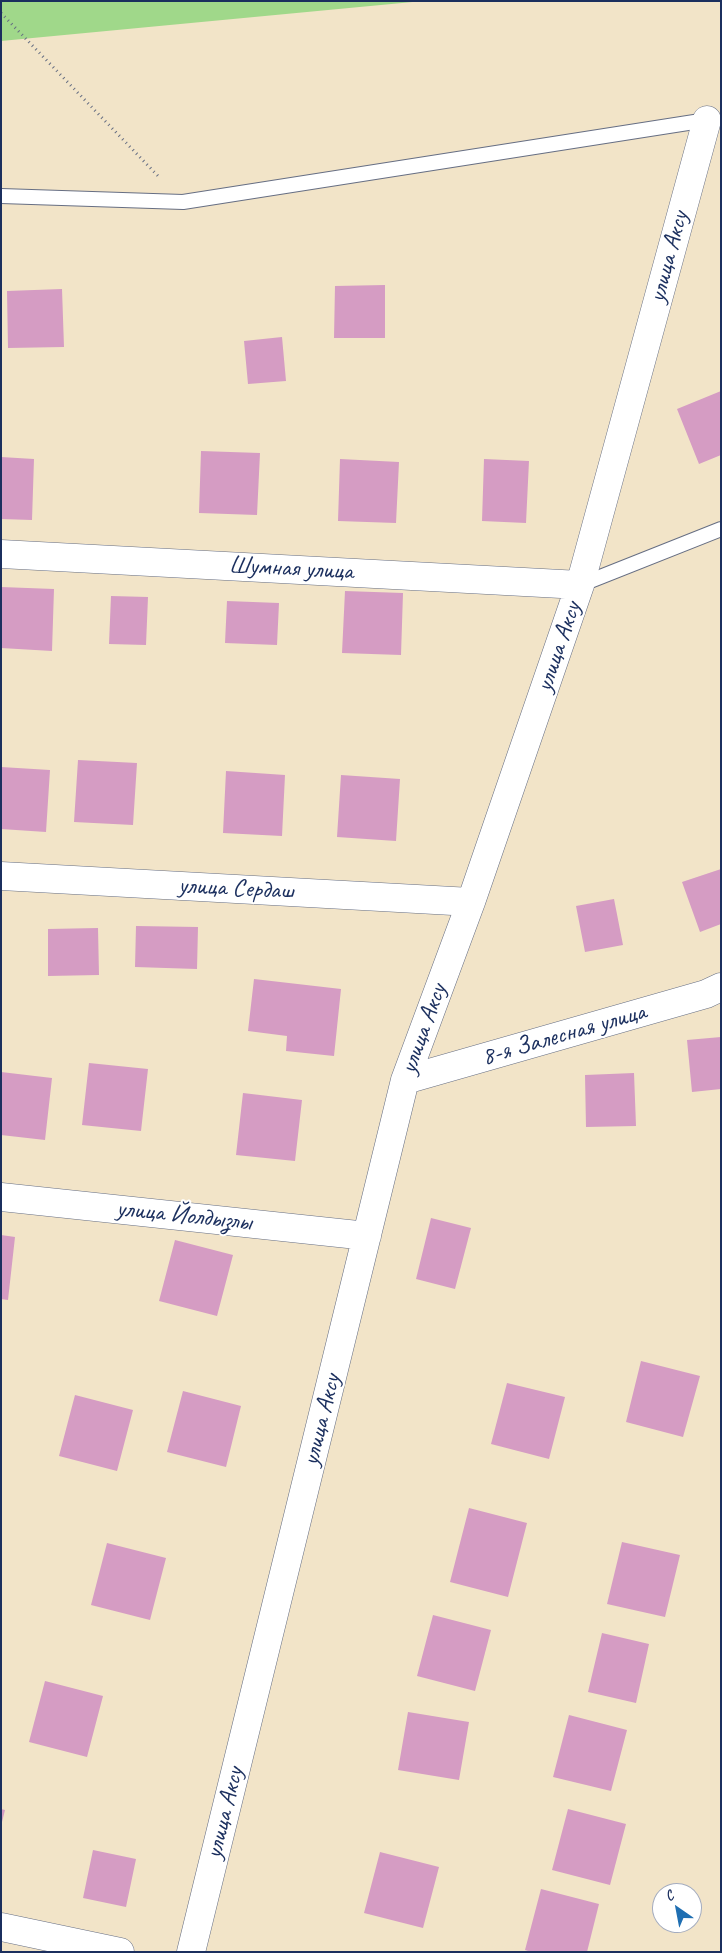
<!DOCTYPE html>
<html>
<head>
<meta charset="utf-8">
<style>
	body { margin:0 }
	#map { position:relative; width:722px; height:1953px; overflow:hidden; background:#f2e4c8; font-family:Caveat,sans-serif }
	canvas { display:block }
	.frame { position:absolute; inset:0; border:2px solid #1b2f5e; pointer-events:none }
	.north { position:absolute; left:652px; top:1883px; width:50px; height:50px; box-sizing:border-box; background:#fff; border:1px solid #a4acbf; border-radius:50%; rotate:327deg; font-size:14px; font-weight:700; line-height:20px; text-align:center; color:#1b2f5e }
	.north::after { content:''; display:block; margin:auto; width:18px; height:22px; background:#1f6fb2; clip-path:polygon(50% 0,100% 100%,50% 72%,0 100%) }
</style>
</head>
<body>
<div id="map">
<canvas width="722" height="1953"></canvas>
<div class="frame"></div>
<div class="north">С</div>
</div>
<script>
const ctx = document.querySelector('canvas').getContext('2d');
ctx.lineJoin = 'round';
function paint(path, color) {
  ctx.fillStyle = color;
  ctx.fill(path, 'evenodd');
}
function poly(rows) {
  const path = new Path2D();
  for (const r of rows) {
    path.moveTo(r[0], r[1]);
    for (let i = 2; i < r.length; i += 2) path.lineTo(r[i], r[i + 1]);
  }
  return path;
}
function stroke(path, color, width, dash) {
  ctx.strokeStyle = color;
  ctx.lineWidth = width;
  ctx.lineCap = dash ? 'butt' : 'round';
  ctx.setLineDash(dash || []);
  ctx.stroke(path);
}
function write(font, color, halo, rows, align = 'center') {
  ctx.font = font + ' Caveat,sans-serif';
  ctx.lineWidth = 4;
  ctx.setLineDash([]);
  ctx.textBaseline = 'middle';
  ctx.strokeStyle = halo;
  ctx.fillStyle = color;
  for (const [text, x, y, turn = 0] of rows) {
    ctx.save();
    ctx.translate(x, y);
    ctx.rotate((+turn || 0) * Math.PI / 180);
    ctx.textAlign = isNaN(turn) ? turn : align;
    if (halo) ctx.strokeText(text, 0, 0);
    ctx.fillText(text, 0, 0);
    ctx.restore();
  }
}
paint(poly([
	[1,1,423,1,1,41]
]), '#a0d88a');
paint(poly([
	[385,285,385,338,334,338,335,286],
	[62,289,64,347,8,348,7,291],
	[282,337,286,381,248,384,244,341],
	[721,391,721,455,699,464,677,409],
	[201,451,260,453,257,515,199,513],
	[1,457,34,459,32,520,1,519],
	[340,459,399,462,396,523,338,521],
	[484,459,529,461,526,523,482,521],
	[1,587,54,589,52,651,1,648],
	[345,591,403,593,401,655,342,653],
	[111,596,148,597,146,645,109,644],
	[227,601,279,603,277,645,225,643],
	[78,760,137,763,133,825,74,822],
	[1,767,50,770,46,832,1,829],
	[226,771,285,775,282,836,223,833],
	[341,775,400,779,396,841,337,837],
	[721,869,721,924,700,932,682,882],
	[614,899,623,945,585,952,576,906],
	[136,926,198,927,197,969,135,967],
	[98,928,99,975,48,976,48,929],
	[254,979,341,989,334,1056,286,1051,287,1036,248,1031],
	[721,1037,721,1089,692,1092,687,1040],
	[89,1063,148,1069,141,1131,82,1125],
	[1,1072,52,1078,45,1140,1,1135],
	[634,1073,636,1126,586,1127,585,1075],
	[243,1093,302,1100,295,1161,236,1155],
	[431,1218,471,1228,455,1289,416,1279],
	[1,1235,15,1237,8,1300,1,1299],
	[175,1240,233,1255,217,1316,159,1301],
	[641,1361,700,1376,683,1437,626,1422],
	[507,1383,565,1397,549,1459,491,1444],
	[183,1391,241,1406,226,1467,167,1452],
	[75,1395,133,1410,117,1471,59,1456],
	[469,1508,527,1523,508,1597,450,1582],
	[622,1542,680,1555,665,1617,607,1604],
	[107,1543,166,1558,150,1620,91,1605],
	[433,1615,491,1630,475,1691,417,1676],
	[602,1633,649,1644,636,1703,588,1692],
	[45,1681,103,1696,87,1757,29,1742],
	[408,1712,469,1722,459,1780,398,1770],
	[569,1715,627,1730,611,1791,553,1777],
	[1,1809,5,1810,2,1822,1,1822],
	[568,1809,626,1824,610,1885,552,1870],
	[93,1850,136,1859,126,1907,83,1898],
	[380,1852,439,1867,423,1928,364,1913],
	[541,1889,599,1904,587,1952,531,1952,525,1950]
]), '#d59cc3');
const lane = poly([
	[1,196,183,202,707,120],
	[580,585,721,529]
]);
const street = poly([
	[1,554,580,585],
	[1,876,471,902],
	[405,1080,706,994,721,987],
	[1,1197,367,1236],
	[1,1927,120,1952],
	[191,1952,405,1080,471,902,580,585,707,120]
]);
stroke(lane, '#666e83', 16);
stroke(street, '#666e83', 29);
stroke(poly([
	[1,13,160,178]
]), '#666e83', 3, [1, 4]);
stroke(lane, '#fff', 14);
stroke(street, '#fff', 28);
write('25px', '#1b2f5e', '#fff', [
	["улица Аксу",669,257,-75],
	["Шумная улица",291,569,3],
	["улица Аксу",559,647,-71],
	["улица Сердаш",236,889,3],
	["улица Аксу",424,1029,-70],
	["8-я Залесная улица",564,1035,-16],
	["улица Йолдызлы",184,1216,6],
	["улица Аксу",322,1420,-76],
	["улица Аксу",225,1813,-76]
]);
</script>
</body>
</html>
